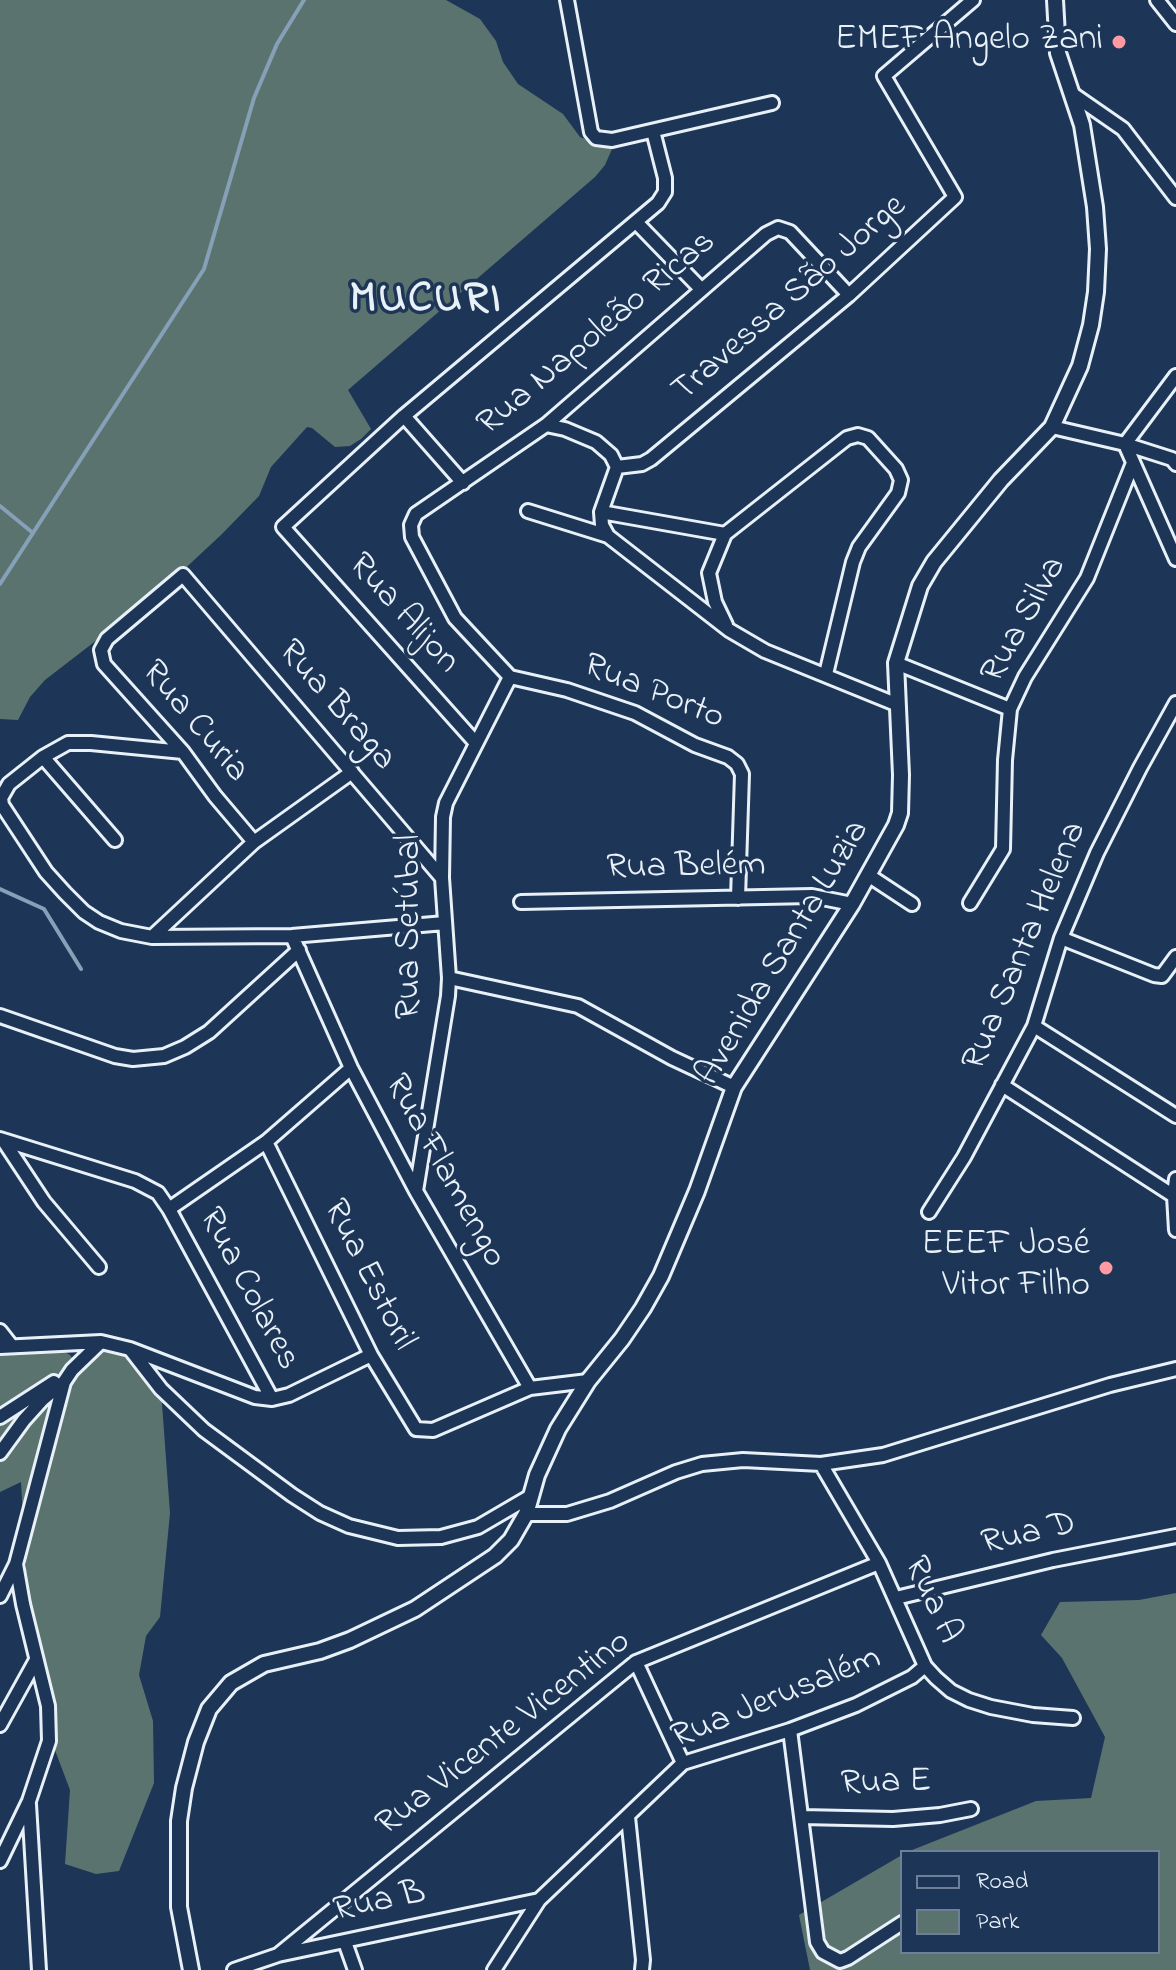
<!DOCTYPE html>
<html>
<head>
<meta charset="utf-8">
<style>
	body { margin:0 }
	#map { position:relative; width:1176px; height:1970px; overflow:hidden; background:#1d3557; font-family:"Indie Flower",sans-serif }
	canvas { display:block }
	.legend { position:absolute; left:900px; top:1850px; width:260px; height:104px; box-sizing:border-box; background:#1d3557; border:2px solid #6e8097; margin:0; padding:10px 14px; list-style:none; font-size:24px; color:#e8f1f8 }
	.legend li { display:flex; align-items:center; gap:16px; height:40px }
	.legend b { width:40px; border:2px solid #6e8097 }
</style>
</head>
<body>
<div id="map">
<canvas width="1176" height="1970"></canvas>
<ul class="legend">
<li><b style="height:10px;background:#1d3557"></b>Road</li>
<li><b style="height:22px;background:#5b736f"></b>Park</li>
</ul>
</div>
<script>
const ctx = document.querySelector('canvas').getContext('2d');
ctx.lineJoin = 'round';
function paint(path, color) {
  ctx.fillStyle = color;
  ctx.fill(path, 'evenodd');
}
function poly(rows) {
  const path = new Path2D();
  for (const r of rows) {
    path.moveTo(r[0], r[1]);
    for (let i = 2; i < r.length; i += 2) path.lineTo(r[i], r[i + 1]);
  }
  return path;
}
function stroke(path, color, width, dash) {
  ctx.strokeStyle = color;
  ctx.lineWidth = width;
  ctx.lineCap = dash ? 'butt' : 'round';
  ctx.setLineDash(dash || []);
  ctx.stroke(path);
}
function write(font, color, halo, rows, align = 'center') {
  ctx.font = font + ' "Indie Flower",sans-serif';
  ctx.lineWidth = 7;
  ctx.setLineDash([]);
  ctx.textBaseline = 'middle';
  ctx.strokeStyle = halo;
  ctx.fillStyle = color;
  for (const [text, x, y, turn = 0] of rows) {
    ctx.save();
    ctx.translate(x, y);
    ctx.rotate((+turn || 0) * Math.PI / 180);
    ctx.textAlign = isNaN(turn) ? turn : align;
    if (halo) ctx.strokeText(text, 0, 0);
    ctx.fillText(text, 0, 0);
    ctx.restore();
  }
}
paint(poly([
	[0,0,446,0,480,19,496,41,503,62,518,84,563,114,580,137,612,149,605,165,595,177,348,390,371,429,361,439,350,446,335,447,312,428,307,427,271,467,259,496,222,534,163,589,45,680,30,697,18,720,0,719],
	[24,1338,48,1342,70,1355,75,1362,98,1348,126,1354,146,1369,161,1390,170,1513,160,1617,146,1636,139,1675,153,1721,154,1783,119,1871,96,1874,65,1864,70,1790,44,1721,39,1671,30,1644,21,1482,0,1492,0,1340],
	[1176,1593,1176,1970,810,1970,799,1915,902,1855,902,1952,1158,1952,1158,1852,907,1852,1036,1801,1091,1798,1105,1737,1062,1658,1041,1635,1060,1602,1139,1600]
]), '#5b736f');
stroke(poly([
	[0,506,33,533],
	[0,584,204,269,254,98,277,44,304,0],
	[0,889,44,909,81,969]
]), '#85a0b7', 4);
const minor = poly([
	[567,0,591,132,596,138,612,140,772,103],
	[1157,0,1176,24],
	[1071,93,1123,129,1176,198],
	[636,222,701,289],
	[1176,376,1125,444,1172,459,1176,464],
	[404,416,463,483],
	[546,425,565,429,596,442,611,455,617,467,642,464,651,459,849,295,955,197,884,76,973,0],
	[1052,427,1125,444,1176,559],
	[528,511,608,536,729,630,765,651,898,705],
	[601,512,725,534,847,438,858,435,868,438,896,469,901,480,898,493,859,547,853,562,826,674],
	[725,534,709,573,715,602,726,625],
	[608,536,602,525,601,512,617,467],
	[896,663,1010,709],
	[475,742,283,527,404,416,658,203,665,192,665,178,653,131],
	[183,752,91,743,68,743,43,757,9,784,1,798,2,805,46,872,65,893,84,912,99,922,121,931,152,937,292,936,445,923],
	[43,757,115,840],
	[254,842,215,796,183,752,104,664,101,650,107,639,183,575,442,878],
	[868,875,912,904],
	[738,898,742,774,737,764,728,757,695,745,635,713,567,690,510,677,455,618,412,537,411,525,416,514,546,425,766,234,778,228,790,232,849,295],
	[521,902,812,896,852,904],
	[970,903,1003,849,1005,760,1010,709,1025,677,1087,578,1133,463],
	[292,936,351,1068,416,1191,530,1388],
	[152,937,254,842,352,772],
	[1061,938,1154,975,1162,976,1176,957],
	[449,978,578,1006,672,1058,734,1087],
	[0,1016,115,1056,133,1059,164,1056,185,1047,209,1032,299,950],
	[1034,1026,1176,1116],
	[1002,1085,1174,1196],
	[0,1139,135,1181,158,1193,169,1209,272,1399],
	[3,1140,44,1202,99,1267],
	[266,1142,371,1355,416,1429,433,1430,530,1388,588,1381],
	[1176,1179,1174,1196,1176,1230],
	[416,1191,448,996,449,978,442,878,443,817,446,803,510,677],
	[169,1209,266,1142,351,1068],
	[929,1212,964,1157,1034,1026,1061,938,1097,853,1140,768,1176,703],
	[0,1331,11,1345],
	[0,1347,101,1342,130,1349,255,1397,272,1399,289,1395,371,1355],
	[130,1349,161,1389,204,1430,292,1495,320,1513,349,1526,398,1538,441,1537,478,1527,531,1496],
	[0,1417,54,1382],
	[0,1453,24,1420,42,1400,61,1384],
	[821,1464,879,1563,925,1666,936,1678,951,1691,969,1700,991,1707,1033,1715,1073,1718],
	[526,1514,567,1514,610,1501,676,1472,702,1464,743,1460,821,1464,883,1455,1110,1385,1176,1369],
	[0,1596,16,1564,64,1382,72,1370,101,1342],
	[896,1598,1053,1560,1176,1536],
	[636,1662,683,1763],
	[0,1725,36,1660],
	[790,1730,817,1942,823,1952,840,1961,848,1958,902,1923],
	[29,1804,39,1970],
	[628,1817,643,1960,642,1970],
	[802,1817,893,1819,940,1815,971,1809],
	[0,1861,29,1801,49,1741,48,1706,23,1604,16,1564],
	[345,1942,355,1970],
	[278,1955,636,1662,879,1563],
	[234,1970,278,1955,539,1900],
	[494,1970,539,1900,683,1763,790,1730,856,1705,912,1677,925,1666]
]);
const tertiary = poly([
	[191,1970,179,1907,179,1821,184,1788,196,1742,209,1709,231,1683,264,1664,320,1651,350,1640,415,1609,495,1556,511,1540,526,1514,537,1475,558,1429,588,1381,622,1339,643,1308,661,1276,697,1191,734,1087,852,904,896,825,900,813,901,775,896,663,920,586,934,562,1001,480,1052,427,1080,366,1091,325,1096,292,1098,249,1095,207,1082,125,1058,53,1055,0]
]);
stroke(minor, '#e8f1f8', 18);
stroke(tertiary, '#e8f1f8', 20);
stroke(minor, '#1d3557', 12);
stroke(tertiary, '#1d3557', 14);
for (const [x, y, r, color] of [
	[1119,42,8,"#ff9aa2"],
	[1106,1268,8,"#ff9aa2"]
]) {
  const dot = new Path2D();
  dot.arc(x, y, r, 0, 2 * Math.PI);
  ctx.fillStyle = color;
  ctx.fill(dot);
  stroke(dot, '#1d3557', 3);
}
write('36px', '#e8f1f8', '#1d3557', [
	["EMEF Angelo Zani",1103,42],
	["EEEF José",1090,1247],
	["Vitor Filho",1090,1288]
], 'right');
write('36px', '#e8f1f8', '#1d3557', [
	["Travessa São Jorge",791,300,-41],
	["Rua Napoleão Ricas",598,335,-40],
	["Rua Alijon",402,615,48],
	["Rua Silva",1026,621,-61],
	["Rua Porto",653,694,22],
	["Rua Braga",335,707,49],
	["Rua Curia",193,723,50],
	["Rua Belém",686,869,-1],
	["Rua Setúbal",412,927,-90],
	["Rua Santa Helena",1027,947,-67],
	["Avenida Santa Luzia",785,954,-59],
	["Rua Flamengo",443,1172,61],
	["Rua Estoril",367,1276,63],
	["Rua Colares",247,1290,62],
	["Rua D",1029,1536,-13],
	["Rua A",930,1601,65],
	["Rua Jerusalém",777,1700,-22],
	["Rua Vicente Vicentino",505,1735,-38],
	["Rua E",886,1785,-2],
	["Rua B",380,1904,-12]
]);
ctx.letterSpacing = '2px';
write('bold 44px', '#e8f1f8', '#1d3557', [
	["MUCURI",426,303]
]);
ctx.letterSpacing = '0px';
</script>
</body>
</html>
